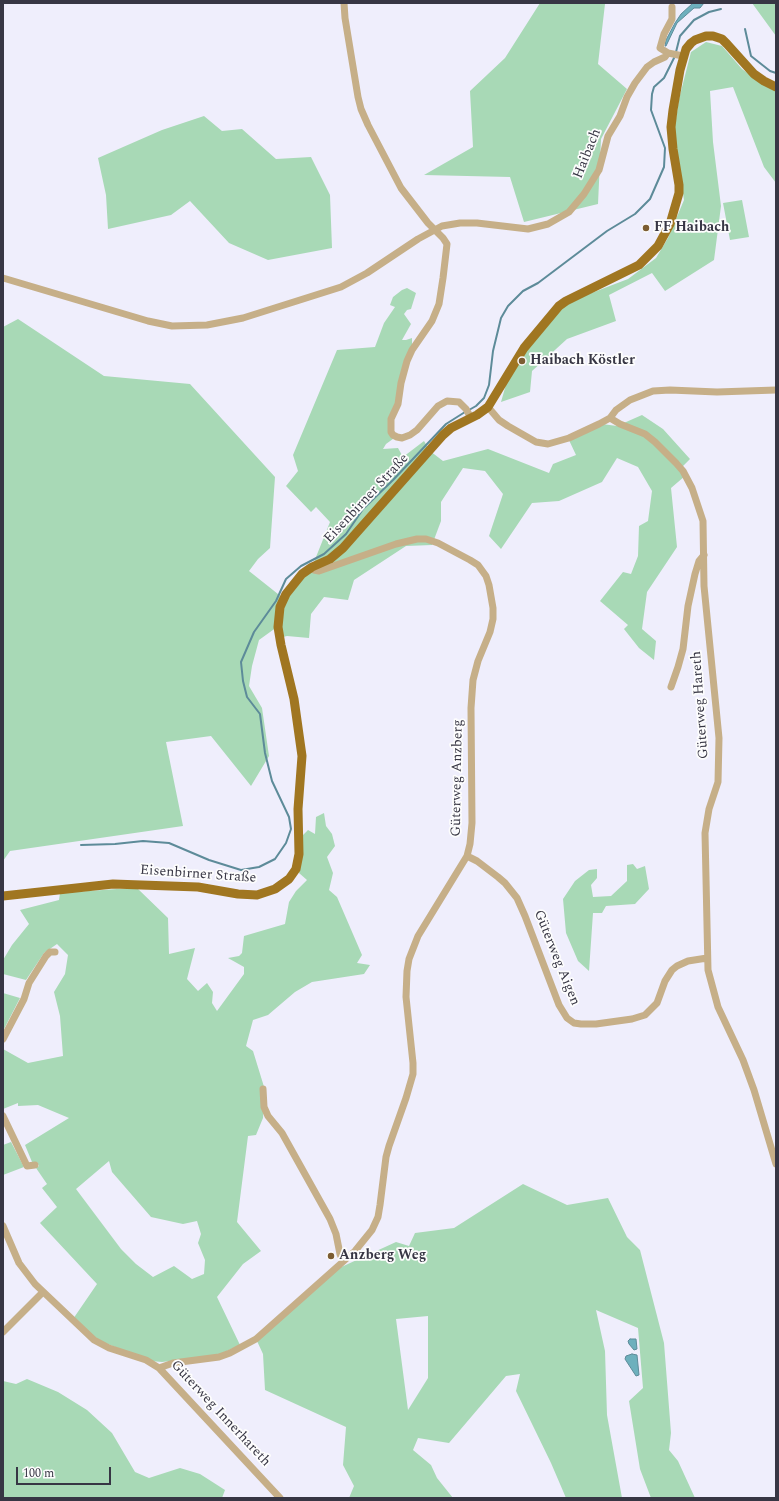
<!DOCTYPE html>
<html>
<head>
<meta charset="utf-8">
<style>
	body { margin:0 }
	#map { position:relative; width:779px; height:1501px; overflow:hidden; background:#efeefc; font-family:Spectral,serif }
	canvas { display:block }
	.frame { position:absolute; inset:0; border:4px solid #373644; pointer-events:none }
	.scale { position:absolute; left:16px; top:1467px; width:95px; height:18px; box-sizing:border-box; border:2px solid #373644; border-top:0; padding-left:5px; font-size:12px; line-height:14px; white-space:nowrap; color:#373644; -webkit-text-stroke:3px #fdfdfd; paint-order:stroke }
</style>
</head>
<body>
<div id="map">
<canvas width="779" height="1501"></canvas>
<div class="frame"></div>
<div class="scale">100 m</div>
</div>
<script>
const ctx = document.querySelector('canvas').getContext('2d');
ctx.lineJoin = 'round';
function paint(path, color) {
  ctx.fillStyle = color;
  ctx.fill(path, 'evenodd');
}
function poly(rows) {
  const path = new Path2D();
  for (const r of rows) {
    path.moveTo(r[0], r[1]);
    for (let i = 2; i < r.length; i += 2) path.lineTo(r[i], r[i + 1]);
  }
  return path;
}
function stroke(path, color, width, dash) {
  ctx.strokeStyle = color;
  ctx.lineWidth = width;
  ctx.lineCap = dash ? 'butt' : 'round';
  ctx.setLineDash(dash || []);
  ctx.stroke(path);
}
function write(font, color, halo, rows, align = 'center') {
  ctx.font = font + ' Spectral,serif';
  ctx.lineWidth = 3.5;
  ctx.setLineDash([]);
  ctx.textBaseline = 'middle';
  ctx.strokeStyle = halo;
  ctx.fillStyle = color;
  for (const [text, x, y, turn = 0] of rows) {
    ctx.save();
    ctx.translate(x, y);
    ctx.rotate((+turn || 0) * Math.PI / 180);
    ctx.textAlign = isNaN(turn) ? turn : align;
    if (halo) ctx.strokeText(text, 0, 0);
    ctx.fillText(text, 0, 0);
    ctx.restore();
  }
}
paint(poly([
	[540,3,607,3,605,4,598,64,627,89,601,139,598,204,524,222,510,177,424,175,473,147,470,91,505,58],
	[752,3,776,3,776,36],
	[706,42,722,46,742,69,764,85,776,90,776,183,764,167,733,87,710,91,713,142,721,206,714,260,665,291,652,273,609,295,616,321,567,339,532,371,530,392,501,402,507,381,522,354,561,307,581,297,628,279,656,258,668,238,684,200,674,132,679,99,691,52],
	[204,116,222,131,242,129,276,159,311,157,330,195,332,248,268,260,229,243,190,201,171,215,108,229,106,195,98,158,162,130],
	[742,200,749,237,730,240,723,203],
	[407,288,416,293,411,309,407,310,404,314,411,324,402,340,406,340,412,338,412,348,391,429,397,436,386,444,383,449,398,448,403,457,424,441,430,451,443,461,488,449,549,473,553,464,576,455,568,438,602,424,617,426,642,415,663,429,690,459,681,468,685,476,671,488,677,547,647,592,642,629,656,641,654,660,639,648,624,629,628,625,600,601,623,572,631,574,638,556,639,526,648,521,652,491,638,467,617,458,602,482,559,501,532,503,501,549,489,536,503,494,485,471,463,468,441,502,441,521,432,545,406,546,354,580,348,600,324,597,311,614,309,638,287,636,279,638,277,627,259,640,252,666,249,686,262,708,269,756,251,786,211,736,166,742,183,826,10,851,3,861,3,327,18,319,104,376,190,384,275,477,270,548,258,559,249,571,283,598,312,567,330,522,316,507,311,512,286,486,298,471,293,455,337,350,375,347,384,323,395,307,390,305,393,297,402,290],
	[324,813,326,826,332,834,335,846,327,857,333,873,329,890,337,897,362,955,357,963,370,965,364,974,312,982,295,992,268,1015,253,1020,246,1046,253,1051,265,1090,263,1118,256,1135,248,1136,237,1222,261,1251,243,1264,217,1297,240,1345,218,1355,162,1362,151,1361,100,1341,73,1319,97,1284,40,1223,57,1207,42,1188,47,1184,36,1168,39,1166,37,1162,32,1162,25,1145,69,1118,38,1105,18,1106,18,1103,3,1109,3,1049,28,1063,63,1056,60,1016,54,992,65,974,68,955,57,944,44,953,26,980,3,974,3,960,12,945,29,924,20,910,59,900,60,893,117,889,138,889,168,918,169,954,195,948,187,979,198,991,207,983,213,992,212,1003,217,1011,244,974,244,967,228,958,239,956,242,953,244,936,285,924,289,902,296,891,307,880,299,873,302,836,308,830,315,834,316,817],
	[109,1161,112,1172,151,1217,183,1224,197,1221,201,1234,198,1243,205,1260,204,1274,192,1279,174,1266,153,1277,136,1264,121,1249,76,1189],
	[633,864,637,869,645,866,649,889,635,904,606,906,602,913,593,913,589,971,578,961,566,933,563,899,575,881,589,870,597,869,597,878,591,885,593,897,611,896,627,881,627,865],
	[3,993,20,998,3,1031],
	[11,1142,24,1167,3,1175,3,1145],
	[523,1184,567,1205,608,1198,627,1237,640,1250,664,1343,671,1433,669,1450,678,1461,695,1498,651,1498,640,1469,629,1401,643,1388,638,1328,596,1310,605,1351,607,1415,622,1498,566,1498,551,1463,516,1391,520,1374,506,1376,449,1443,418,1438,413,1450,431,1465,437,1478,453,1498,349,1498,354,1486,343,1465,346,1427,265,1390,263,1354,257,1341,337,1269,396,1242,409,1246,415,1233,454,1228],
	[428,1316,428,1378,408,1410,396,1319],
	[27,1379,58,1392,87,1410,112,1433,135,1472,149,1478,180,1468,200,1474,225,1490,222,1498,3,1498,3,1381,16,1384]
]), '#a8d9b6');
const water = poly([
	[693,3,704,3,700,8,694,8,677,23,666,46,665,46,666,40,675,23,681,14,693,3],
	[630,1339,636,1339,637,1349,634,1350,629,1344,628,1341,630,1339],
	[632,1354,637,1355,639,1375,636,1376,625,1359,626,1356,632,1354]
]);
paint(water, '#6db0bd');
stroke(water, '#5d8b99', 1);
stroke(poly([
	[745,29,751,56,770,71,776,73],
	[676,52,680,36,694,20,709,12,721,9],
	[469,410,476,406,484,398,489,385,493,351,501,318,508,306,523,291,538,283,607,231,635,214,650,199,664,167,665,148,651,110,652,94,654,87,664,78,675,56],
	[81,845,115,844,143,841,169,843,209,860,241,870,259,867,275,859,286,843,291,829,289,817,272,781,265,753,260,714,247,697,243,681,241,662,254,632,276,601,286,579,301,566,324,554,346,534,363,509,393,480,446,424,465,412]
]), '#5d8b99', 2);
stroke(poly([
	[344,3,345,18,358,97,361,109,368,125,401,188,428,223,443,238,447,244,443,278,439,304,432,321,412,350,407,361,401,383,398,404,391,419,391,432,393,435,397,437,402,438,410,435,417,430,438,406,447,401,459,402,466,409,471,418],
	[668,53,660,48,664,34,672,19,672,7],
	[3,278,148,321,172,326,207,325,243,318,341,287,367,273,418,239,442,226,460,223,477,223,528,229,548,224,569,212,584,194,599,170,608,136,620,116,627,97,635,83,647,67,654,62,665,57,668,53,683,56],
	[488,407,499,420,508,426,536,442,548,444,569,438,599,424,610,418,616,410,630,400,653,391,670,390,717,392,776,390],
	[610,418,620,424,645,434,655,442,676,463,683,471,692,488,703,521,704,586,719,738,718,782,709,809,705,833,708,970,718,1007,743,1060,754,1090,776,1164],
	[671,687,678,667,683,649,688,606,695,574,699,561,704,555],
	[467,856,477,861,498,877,505,883,517,898,525,916,559,1005,567,1018,574,1023,581,1024,596,1024,632,1019,645,1015,657,1003,665,981,672,970,677,966,688,961,707,958],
	[3,1039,24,999,29,983,46,956,50,952,55,952],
	[263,1089,264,1107,268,1116,282,1133,330,1219,336,1234,340,1254,343,1261],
	[3,1116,27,1166,35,1165],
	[3,1226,19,1263,35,1284,94,1340,109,1348,146,1360,159,1368,280,1498],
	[3,1332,43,1292],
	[159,1368,173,1363,219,1357,230,1353,256,1339,355,1251,372,1230,378,1217,380,1205,386,1157,389,1146,406,1098,413,1074,413,1063,406,997,407,971,409,959,418,936,467,856,470,844,472,823,471,708,473,680,478,661,490,632,493,619,493,608,489,585,486,576,478,565,470,560,438,543,426,539,417,539,396,544,319,571,314,570,312,567]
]), '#c6af88', 7);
stroke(poly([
	[3,896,113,884,198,887,238,894,257,895,275,889,289,879,296,869,299,854,298,809,302,756,294,699,281,645,278,627,280,607,286,594,302,574,312,567,330,559,343,548,443,435,451,428,477,415,488,407,524,348,559,306,566,301,639,265,658,246,670,224,679,193,679,185,673,149,671,127,673,110,680,70,686,49,691,43,695,40,706,36,713,36,722,39,727,44,754,74,764,81,776,87]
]), '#a07621', 9);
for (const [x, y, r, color] of [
	[646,228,4,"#7c5d32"],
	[522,361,4,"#7c5d32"],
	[331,1256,4,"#7c5d32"]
]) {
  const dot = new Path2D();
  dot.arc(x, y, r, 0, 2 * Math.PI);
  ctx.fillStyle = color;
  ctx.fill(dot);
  stroke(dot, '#fdfdfd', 1.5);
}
write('14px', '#373644', '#fdfdfd', [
	["Haibach",588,154,-68],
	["Eisenbirner Straße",367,499,-47],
	["Güterweg Hareth",701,705,-94],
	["Güterweg Anzberg",458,778,-89],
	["Eisenbirner Straße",198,875,4],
	["Güterweg Aigen",556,958,68],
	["Güterweg Innerhareth",220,1414,47]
]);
write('bold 14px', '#373644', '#fdfdfd', [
	["FF Haibach",654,228],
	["Haibach Köstler",530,361],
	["Anzberg Weg",339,1256]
], 'left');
</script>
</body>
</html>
